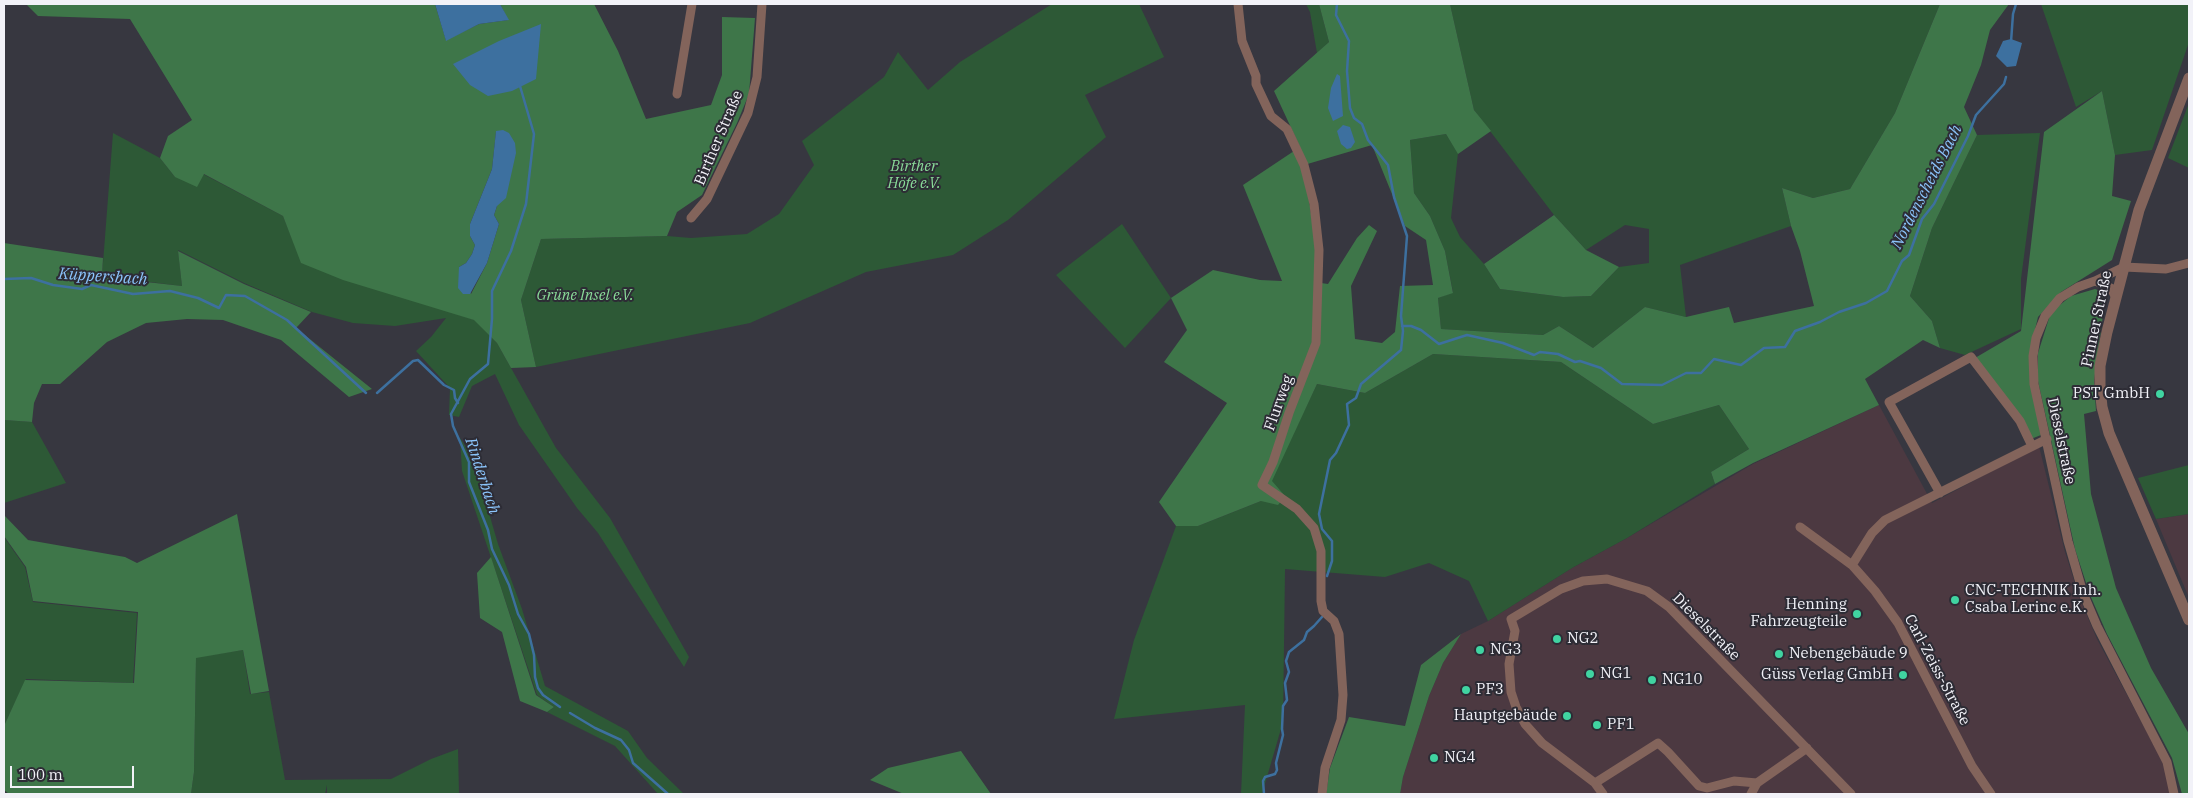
<!DOCTYPE html>
<html>
<head>
<meta charset="utf-8">
<style>
	body { margin:0 }
	#map { position:relative; width:2193px; height:798px; overflow:hidden; background:#373740; font-family:"IBM Plex Serif",serif }
	canvas { display:block }
	.frame { position:absolute; inset:0; border:5px solid #f2f2f8; pointer-events:none }
	.scale { position:absolute; left:10px; top:766px; width:124px; height:22px; box-sizing:border-box; border:2px solid #f2f2f8; border-top:0; padding-left:6px; font-size:15px; line-height:18px; white-space:nowrap; color:#f2f2f8; -webkit-text-stroke:4px #2d2c35; paint-order:stroke }
</style>
</head>
<body>
<div id="map">
<canvas width="2193" height="798"></canvas>
<div class="frame"></div>
<div class="scale">100 m</div>
</div>
<script>
const ctx = document.querySelector('canvas').getContext('2d');
ctx.lineJoin = 'round';
function paint(path, color) {
  ctx.fillStyle = color;
  ctx.fill(path, 'evenodd');
}
function poly(rows) {
  const path = new Path2D();
  for (const r of rows) {
    path.moveTo(r[0], r[1]);
    for (let i = 2; i < r.length; i += 2) path.lineTo(r[i], r[i + 1]);
  }
  return path;
}
function stroke(path, color, width, dash) {
  ctx.strokeStyle = color;
  ctx.lineWidth = width;
  ctx.lineCap = dash ? 'butt' : 'round';
  ctx.setLineDash(dash || []);
  ctx.stroke(path);
}
function write(font, color, halo, rows, align = 'center') {
  ctx.font = font + ' "IBM Plex Serif",serif';
  ctx.lineWidth = 4;
  ctx.setLineDash([]);
  ctx.textBaseline = 'middle';
  ctx.strokeStyle = halo;
  ctx.fillStyle = color;
  for (const [text, x, y, turn = 0] of rows) {
    ctx.save();
    ctx.translate(x, y);
    ctx.rotate((+turn || 0) * Math.PI / 180);
    ctx.textAlign = isNaN(turn) ? turn : align;
    if (halo) ctx.strokeText(text, 0, 0);
    ctx.fillText(text, 0, 0);
    ctx.restore();
  }
}
paint(poly([
	[1879,405,1932,503,2039,446,2065,552,2080,599,2097,639,2163,762,2174,794,1400,794,1403,777,1429,696,1443,663,1461,634,1488,621,1572,568,1627,538,1753,464],
	[2189,514,2189,598,2156,519]
]), '#4c3941');
paint(poly([
	[1052,4,1139,4,1164,57,1085,95,1106,137,1008,220,953,255,866,272,750,323,536,367,521,300,541,239,667,236,691,238,747,234,779,214,814,165,802,141,884,77,898,52,928,90,960,62],
	[1306,4,1319,4,1329,42,1317,53,1310,12],
	[1450,4,1940,4,1895,113,1850,189,1813,198,1782,188,1791,226,1680,265,1686,317,1645,307,1593,348,1559,326,1543,335,1441,329,1438,298,1453,292,1445,251,1430,216,1414,193,1410,140,1446,134,1458,153,1451,218,1460,237,1484,264,1500,289,1563,297,1591,296,1619,267,1649,263,1649,229,1625,225,1586,250,1554,215,1474,110],
	[2041,4,2189,4,2189,42,2152,150,2115,155,2102,91,2076,107],
	[2189,103,2189,168,2168,158],
	[113,133,160,158,175,177,203,174,283,216,302,263,475,320,497,343,556,448,610,518,689,657,684,667,598,533,577,508,519,425,495,374,472,386,459,417,449,415,450,388,416,351,431,337,446,318,395,326,353,323,312,312,244,283,178,250,182,286,102,276],
	[2040,133,2021,279,2021,329,1965,355,1940,348,1932,321,1910,296,1932,228,1977,135],
	[1122,224,1171,298,1125,348,1056,275],
	[1433,354,1561,362,1653,424,1719,405,1749,449,1711,472,1715,484,1627,538,1572,568,1488,621,1469,581,1429,563,1385,577,1285,569,1283,722,1262,794,1241,794,1245,705,1114,719,1134,640,1176,526,1198,526,1261,501,1317,384,1365,393],
	[4,420,32,422,66,483,4,503],
	[460,438,473,458,498,544,522,609,545,686,628,731,647,758,684,794,658,794,615,746,547,712,554,707,537,695,462,471],
	[2189,465,2189,514,2156,519,2138,478],
	[4,537,25,567,33,602,137,613,133,683,26,679,4,726],
	[243,650,250,694,269,692,285,780,391,779,431,759,458,749,459,794,327,794,327,785,325,794,191,794,194,772,196,657]
]), '#2d5936');
paint(poly([
	[26,4,435,4,446,40,479,24,508,20,500,4,594,4,618,51,646,119,711,105,722,75,722,17,755,18,749,94,737,123,702,195,677,212,667,236,541,239,521,300,536,367,511,368,497,343,474,320,343,280,301,263,283,216,204,174,197,187,175,177,160,158,168,136,192,120,130,19,38,16],
	[496,132,497,206,494,215,499,224,487,263,471,294,459,267,466,263,472,254,475,245,470,236,470,224,492,169],
	[1319,4,1450,4,1474,110,1491,131,1458,154,1446,134,1410,140,1414,193,1430,216,1445,251,1453,293,1438,298,1441,329,1543,335,1559,326,1593,348,1645,307,1686,317,1729,307,1734,323,1814,306,1800,251,1791,226,1782,188,1813,198,1850,189,1895,113,1940,4,2009,4,1990,30,1981,65,1964,107,1977,135,1932,228,1910,296,1932,321,1940,348,1923,340,1865,379,1879,405,1753,463,1715,484,1711,472,1749,449,1719,405,1653,424,1561,362,1433,354,1365,393,1317,384,1272,481,1285,496,1278,505,1261,501,1198,526,1176,526,1159,502,1227,403,1164,362,1187,330,1171,298,1213,270,1260,280,1282,281,1243,185,1300,147,1274,91,1329,42],
	[1372,145,1405,226,1426,240,1433,285,1400,286,1395,332,1382,343,1355,339,1351,286,1377,231,1369,225,1357,238,1328,284,1321,283,1304,165],
	[2102,91,2115,155,2112,196,2131,201,2112,260,2061,292,2038,317,2030,351,2041,435,2031,439,1975,358,2021,331,2044,132],
	[1554,215,1586,250,1619,267,1591,296,1563,297,1500,289,1484,264],
	[4,243,103,258,102,277,182,286,178,251,244,284,311,312,296,328,372,389,349,397,281,340,223,320,187,319,146,323,107,342,60,384,42,384,34,403,32,422,4,420],
	[2095,289,2106,293,2094,381,2096,411,2084,414,2091,494,2116,588,2151,668,2189,734,2189,794,2182,794,2172,758,2107,634,2090,595,2075,549,2038,381,2038,353,2051,312,2071,296],
	[237,514,269,691,251,694,243,650,196,658,194,772,191,794,9,794,4,790,4,726,25,680,134,683,138,612,33,601,26,567,4,536,4,515,28,540,125,557,137,563],
	[491,557,536,695,554,707,547,712,520,701,502,632,480,618,477,573],
	[1461,634,1443,663,1429,696,1403,777,1400,794,1326,794,1330,768,1349,717,1405,726,1421,665],
	[961,751,991,794,904,794,870,780,888,768]
]), '#3e7649');
paint(poly([
	[435,4,500,4,509,20,479,24,446,41],
	[541,24,536,79,512,91,488,96,470,85,453,64,499,41],
	[2011,39,2022,43,2016,66,2007,67,1996,56,2003,41],
	[1337,74,1340,76,1343,116,1333,121,1328,108,1331,88],
	[1343,125,1350,127,1355,142,1351,148,1347,149,1341,144,1337,131],
	[503,130,509,133,515,143,516,153,506,198,497,206,494,215,499,224,487,263,470,294,463,294,458,288,459,267,466,263,472,254,475,245,470,236,470,224,492,169,496,131]
]), '#3d709f');
stroke(poly([
	[2011,42,2013,14,2016,4],
	[520,86,534,134,526,204,511,251,492,291,492,319,488,364,470,379,451,414,453,426,469,462,469,482,488,530,492,549,509,585,518,614,529,634,534,655,535,677,538,688,543,695,560,707],
	[4,279,31,278,53,285,82,289,91,285,133,294,170,291,198,298,219,308,226,295,245,296,287,320,366,393],
	[1402,326,1411,326,1421,330,1439,344,1467,335,1503,343,1534,355,1540,352,1558,354,1575,362,1580,361,1601,368,1622,384,1662,385,1686,373,1701,373,1714,359,1741,365,1764,348,1785,347,1795,331,1820,322,1839,312,1866,303,1887,291,1902,261,1909,255,1922,219,1934,204,1968,136,1976,115,2004,84,2006,77],
	[377,393,413,361,418,360,444,385,454,390,455,398,458,403],
	[1327,576,1332,561,1332,541,1322,529,1319,514,1330,460,1336,453,1349,425,1347,404,1356,398,1361,384,1401,350,1403,331,1401,316,1407,236,1394,197,1388,165,1368,140,1362,124,1354,118,1350,108,1347,71,1349,41,1336,15,1337,4],
	[570,713,595,728,621,740,629,750,633,763,668,794],
	[1264,794,1263,781,1265,777,1275,774,1277,770,1276,763,1283,735,1282,729,1283,706,1287,700,1285,683,1289,672,1286,661,1289,652,1304,640,1307,632,1314,626,1322,617]
]), '#3d709f', 2.5);
stroke(poly([
	[1238,4,1242,41,1256,76,1256,84,1271,116,1287,129,1304,165,1314,204,1319,250,1316,343,1289,413,1273,462,1262,485,1297,509,1314,528,1321,551,1321,601,1323,611,1334,621,1339,634,1343,695,1341,720,1325,768,1322,794],
	[677,94,692,4],
	[691,218,707,199,748,113,757,77,762,4],
	[2095,281,2111,288,2116,298],
	[1940,493,1889,402,1971,357,2020,421,2032,446],
	[1800,527,1852,565,1875,591,1898,623,1972,766,1991,794],
	[1852,565,1872,533,1885,520,2047,439],
	[1595,783,1658,743,1668,752,1699,786,1707,788,1734,781,1757,783],
	[1603,794,1595,783,1542,743,1525,724,1516,707,1511,692,1509,664,1515,631,1511,619,1561,589,1583,581,1607,579,1647,591,1669,607,1851,794],
	[1751,794,1757,783,1807,748],
	[2174,794,2167,762,2097,626,2083,593,2068,541,2034,384,2033,356,2036,338,2045,316,2060,298,2078,287,2095,281,2124,267,2166,269,2189,263]
]), '#83645b', 9);
stroke(poly([
	[2189,78,2139,210,2107,332,2100,366,2100,387,2102,407,2109,433,2189,620]
]), '#83645b', 11);
for (const [x, y, r, color] of [
	[2160,394,5,"#40d4a1"],
	[1955,600,5,"#40d4a1"],
	[1857,614,5,"#40d4a1"],
	[1557,639,5,"#40d4a1"],
	[1480,650,5,"#40d4a1"],
	[1779,654,5,"#40d4a1"],
	[1590,674,5,"#40d4a1"],
	[1903,675,5,"#40d4a1"],
	[1652,680,5,"#40d4a1"],
	[1466,690,5,"#40d4a1"],
	[1567,716,5,"#40d4a1"],
	[1597,725,5,"#40d4a1"],
	[1434,758,5,"#40d4a1"]
]) {
  const dot = new Path2D();
  dot.arc(x, y, r, 0, 2 * Math.PI);
  ctx.fillStyle = color;
  ctx.fill(dot);
  stroke(dot, '#2d2c35', 2);
}
write('15px', '#f2f2f8', '#2d2c35', [
	["Birther Straße",719,138,-67],
	["Pinner Straße",2097,319,-78],
	["Flurweg",1279,403,-70],
	["Dieselstraße",2061,441,78],
	["Dieselstraße",1706,627,45],
	["Carl-Zeiss-Straße",1937,670,62]
]);
write('italic 15px', '#89db98', '#2d2c35', [
	["Birther",914,167],
	["Höfe e.V.",914,184],
	["Grüne Insel e.V.",585,296]
]);
write('15px', '#f2f2f8', '#2d2c35', [
	["PST GmbH",2150,394,"right"],
	["CNC-TECHNIK Inh.",1965,591],
	["Csaba Lerinc e.K.",1965,608],
	["Henning",1847,605,"right"],
	["Fahrzeugteile",1847,622,"right"],
	["NG2",1567,639],
	["NG3",1490,650],
	["Nebengebäude 9",1789,654],
	["NG1",1600,674],
	["Güss Verlag GmbH",1893,675,"right"],
	["NG10",1662,680],
	["PF3",1476,690],
	["Hauptgebäude",1557,716,"right"],
	["PF1",1607,725],
	["NG4",1444,758]
], 'left');
write('italic 16px', '#8bc4fb', '#2d2c35', [
	["Nordenscheids Bach",1927,187,-63],
	["Küppersbach",103,277,4],
	["Rinderbach",482,476,72]
]);
</script>
</body>
</html>
